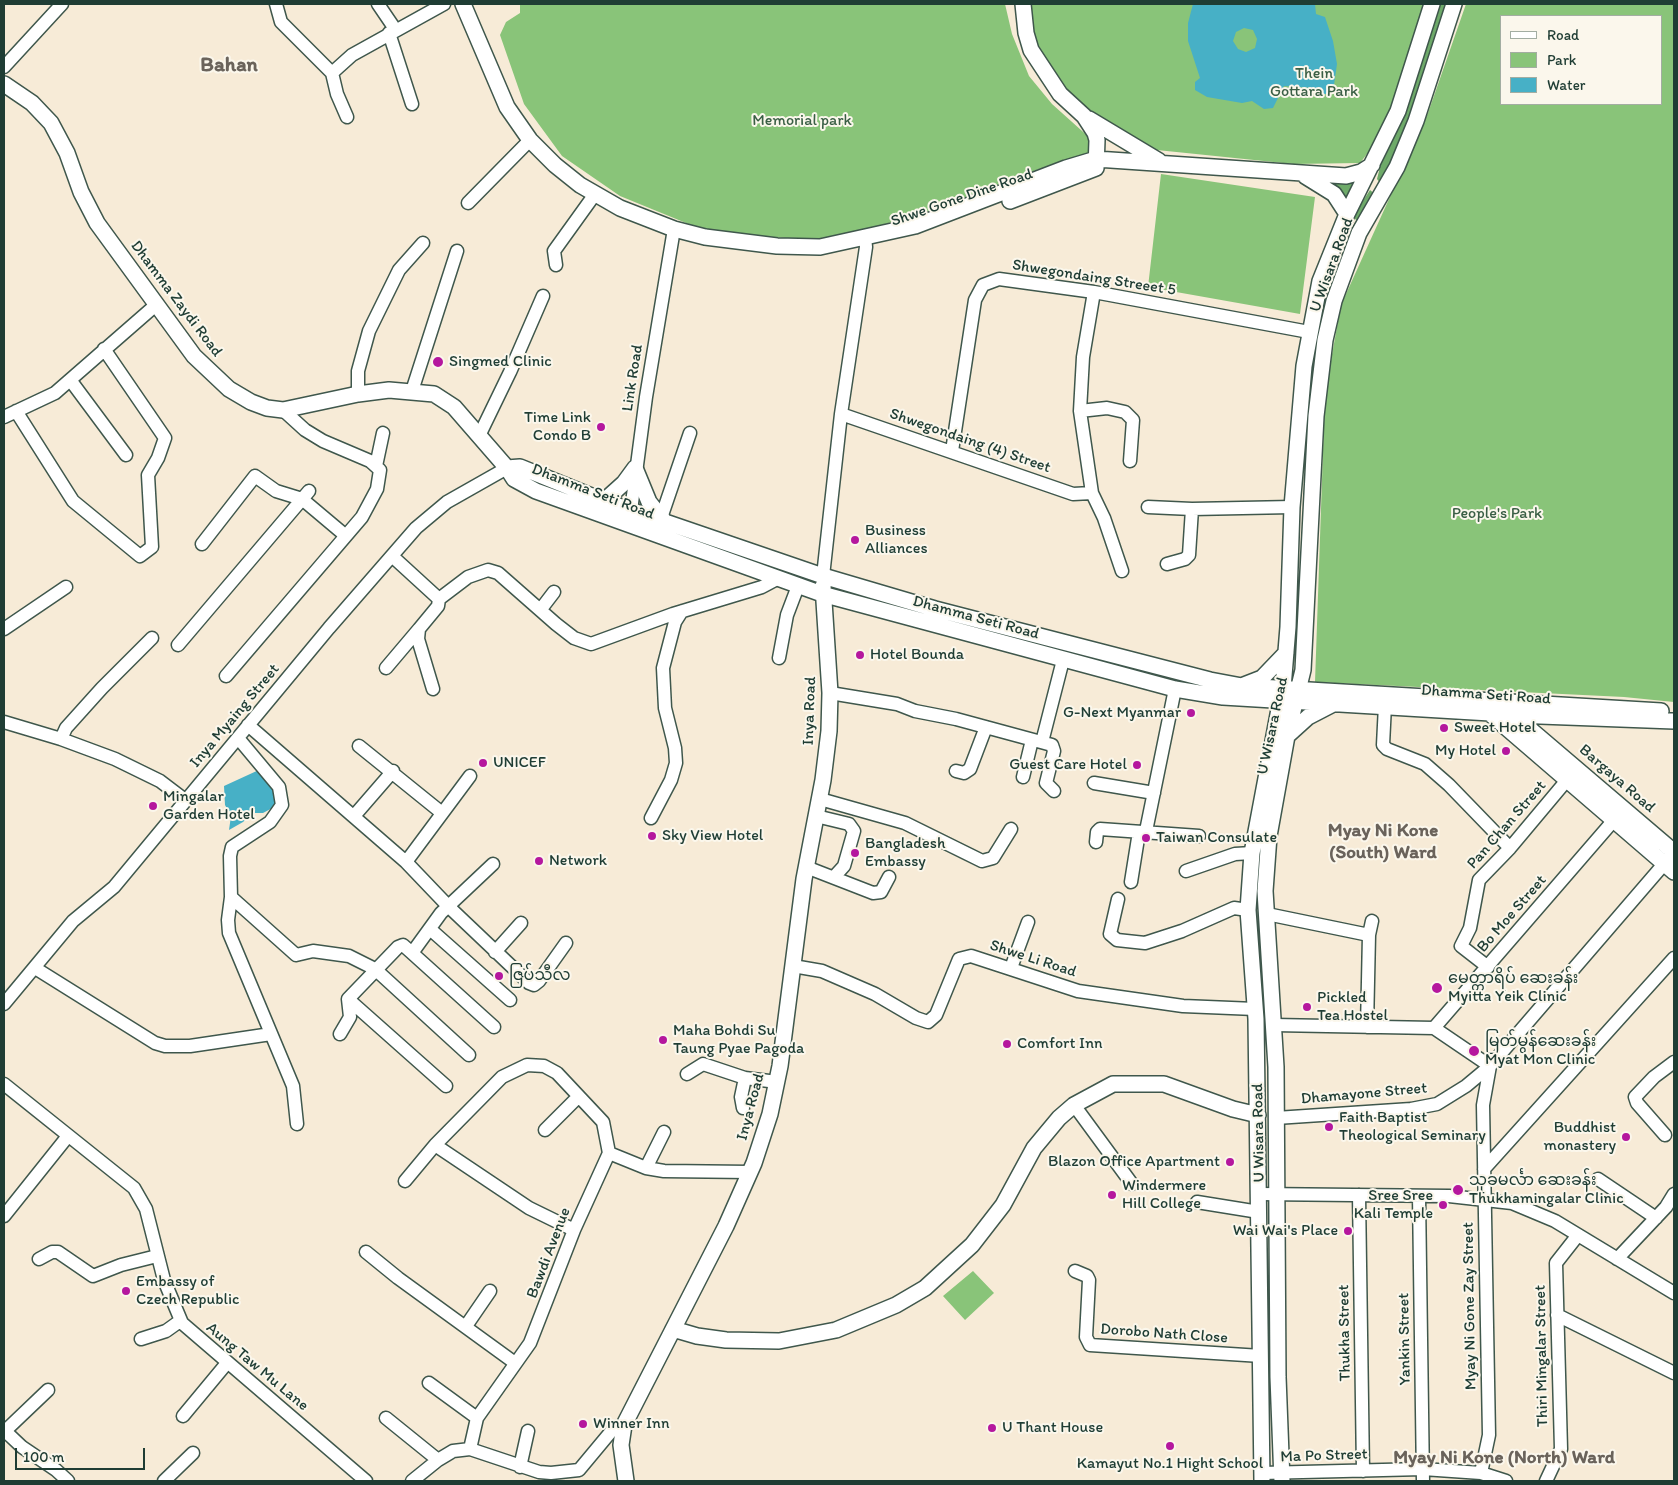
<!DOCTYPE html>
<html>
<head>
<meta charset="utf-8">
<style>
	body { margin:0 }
	#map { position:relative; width:1678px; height:1485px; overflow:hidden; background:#f7ebd7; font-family:Itim,sans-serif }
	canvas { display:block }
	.frame { position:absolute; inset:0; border:5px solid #1f3d34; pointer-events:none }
	.legend { position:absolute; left:1500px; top:15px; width:162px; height:90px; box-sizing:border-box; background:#fbf7ec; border:1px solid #a3ada2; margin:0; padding:6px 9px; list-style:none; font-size:15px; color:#1f3d34 }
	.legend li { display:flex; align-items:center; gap:10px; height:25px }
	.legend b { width:25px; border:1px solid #a3ada2 }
	.scale { position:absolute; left:15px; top:1448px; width:130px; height:22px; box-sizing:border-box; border:2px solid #1f3d34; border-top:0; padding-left:6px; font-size:15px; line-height:18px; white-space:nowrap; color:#1f3d34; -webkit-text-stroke:4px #fbf7ec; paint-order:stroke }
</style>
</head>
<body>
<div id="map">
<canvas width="1678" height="1485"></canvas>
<div class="frame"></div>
<ul class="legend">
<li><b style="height:6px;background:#fff"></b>Road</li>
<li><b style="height:14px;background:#89c479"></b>Park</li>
<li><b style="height:14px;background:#47b0c6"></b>Water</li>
</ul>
<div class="scale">100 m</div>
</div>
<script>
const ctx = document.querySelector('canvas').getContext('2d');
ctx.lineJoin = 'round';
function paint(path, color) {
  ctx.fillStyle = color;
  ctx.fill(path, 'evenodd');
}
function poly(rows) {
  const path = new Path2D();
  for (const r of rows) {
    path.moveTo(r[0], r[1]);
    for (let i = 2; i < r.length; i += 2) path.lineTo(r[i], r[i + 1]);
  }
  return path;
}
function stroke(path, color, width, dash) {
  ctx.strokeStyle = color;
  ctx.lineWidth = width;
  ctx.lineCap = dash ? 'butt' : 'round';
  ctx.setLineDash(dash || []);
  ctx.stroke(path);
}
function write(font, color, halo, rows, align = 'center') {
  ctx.font = font + ' Itim,"Noto Sans Myanmar",sans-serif';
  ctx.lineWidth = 4;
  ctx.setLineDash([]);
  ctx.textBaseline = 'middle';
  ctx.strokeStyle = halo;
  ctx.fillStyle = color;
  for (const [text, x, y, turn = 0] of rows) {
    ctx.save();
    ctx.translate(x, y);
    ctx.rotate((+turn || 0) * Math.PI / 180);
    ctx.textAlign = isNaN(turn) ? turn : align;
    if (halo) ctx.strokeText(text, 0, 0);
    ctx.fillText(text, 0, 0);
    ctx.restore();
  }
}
paint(poly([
	[520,4,1005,4,1012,34,1029,76,1052,104,1091,139,1089,155,1039,169,941,207,869,229,811,240,708,232,620,196,562,156,524,104,500,35,506,22,520,13],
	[1025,4,1426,4,1402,85,1377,141,1360,163,1293,164,1157,150,1106,136,1080,110,1040,59],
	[1466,4,1674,4,1674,702,1624,697,1315,682,1325,393,1341,305,1428,113],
	[1502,16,1662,16,1662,104,1502,104],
	[1161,174,1315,197,1300,314,1148,287],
	[973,1271,994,1293,965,1320,943,1296]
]), '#89c479');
paint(poly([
	[1437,4,1446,4,1428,73,1384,180,1380,183,1377,179,1380,167,1417,69],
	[1357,179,1349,206,1330,181],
	[1370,190,1376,195,1359,222,1355,219,1354,215]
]), '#6eaa69');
paint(poly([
	[1193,4,1315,4,1316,14,1325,17,1333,41,1337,64,1334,85,1327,94,1318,94,1312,88,1284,86,1273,108,1264,109,1252,101,1242,103,1207,97,1195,90,1195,82,1200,78,1188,41,1188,23],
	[1244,28,1253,30,1257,39,1255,48,1246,52,1238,49,1233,41,1236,32],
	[261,769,274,787,278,805,263,813,252,813,243,822,229,830,231,816,225,805,224,786]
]), '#47b0c6');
const minor = poly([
	[276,4,281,22,332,73],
	[378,4,395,29],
	[389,33,412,104],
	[4,67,62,4],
	[347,117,337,94,332,73,352,55,444,4],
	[468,203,530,140],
	[556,265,554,251,595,194],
	[71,381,126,455],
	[412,391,457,251],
	[358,394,358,371,369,331,399,270,423,243],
	[16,411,73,501,140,556,152,547,148,475,158,458,165,438,104,349],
	[1080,411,1107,408,1125,412,1133,420,1130,461],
	[841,414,1073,494,1092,493,1080,411,1083,357,1094,292],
	[4,417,55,393,157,304],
	[479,436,510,372,543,296],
	[952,451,975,300,983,285,999,279,1094,292,1309,332],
	[376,466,383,433],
	[1092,493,1104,518,1122,571],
	[1148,507,1192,509],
	[630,518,646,397,674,229],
	[661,518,690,433],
	[202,544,255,476,276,491,302,499,346,536],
	[392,556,439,599,438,606,419,629,418,639,433,689],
	[1167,564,1185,559,1189,555,1192,509,1292,507],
	[823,576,841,414,866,247,865,238],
	[439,599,468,577,488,570,498,573,556,624,574,638,591,644,673,614,762,587,777,579],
	[541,609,554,592],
	[4,629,66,587],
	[178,645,309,491],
	[779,658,787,615,798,586],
	[386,668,419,629],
	[226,676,362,517,377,489,380,470,370,461,323,441,305,430,283,410],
	[830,693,897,704,915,711,956,719,1052,745,1054,751,1046,783,1054,791],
	[1385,705,1383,745,1387,749,1425,764,1449,785,1510,848],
	[4,722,61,739,115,759,160,781,185,800],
	[248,725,406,862,449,907,529,983,534,985,539,981,566,943],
	[238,738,279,787,282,805,270,822,232,847,230,856,231,897,228,920,229,933,293,1086,297,1124],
	[61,739,66,728,102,688,152,638],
	[1042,742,1063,660],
	[359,746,442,813],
	[956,771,964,773,970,769,986,727],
	[1023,777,1032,740],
	[1094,783,1154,793],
	[820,799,905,823,982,861,993,858,1011,829],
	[354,816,393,771],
	[816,816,849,824,854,831,844,866,834,877],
	[651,818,671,780,676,763,675,748,665,708,663,668,675,622,682,611],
	[1146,831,1175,689],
	[1096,842,1097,832,1100,829,1199,836],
	[406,862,470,776],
	[806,867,873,893,881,892,889,877],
	[1186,871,1235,854,1252,853],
	[1131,882,1139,832],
	[231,897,296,955,313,951,349,956,375,969,469,1055],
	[1118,899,1110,934,1117,940,1145,943,1182,931,1234,908,1248,910],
	[1267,914,1369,935],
	[430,929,510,1000],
	[495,952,521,923],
	[412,953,494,1027],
	[793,966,822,971,875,994,916,1018,928,1022,936,1015,959,959,971,956,1078,991,1183,1006,1255,1009],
	[1488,967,1461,946,1470,928,1479,880,1510,848,1567,780],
	[35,968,155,1043,165,1046,190,1046,271,1034],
	[1011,968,1028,922],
	[348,999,446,1086],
	[4,1004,73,921,114,887,329,628,416,528,447,502,507,468],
	[1274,1025,1434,1028,1490,1066,1483,1105,1489,1435,1481,1473],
	[1367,1027,1369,935,1372,921],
	[1434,1028,1614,820],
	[340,1034,350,1017,348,999,398,947,403,945,412,953,441,913,493,864],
	[687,1074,703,1064,745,1078,777,1082],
	[4,1084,134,1188,146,1209,164,1280,182,1323,366,1481],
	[1074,1105,1132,1184],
	[743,1108,741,1097,745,1078],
	[1276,1118,1411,1109,1437,1104,1466,1086,1490,1066,1670,857],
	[545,1130,578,1097],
	[1665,1135,1637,1103,1635,1097,1654,1077,1674,1062],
	[435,1145,529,1208,574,1230],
	[609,1153,646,1168,664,1171,750,1172],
	[646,1168,664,1132],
	[1484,1169,1674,958],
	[1598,1179,1656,1218],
	[405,1181,435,1145,502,1077,527,1065,544,1066,557,1073,603,1122,609,1153,574,1230,530,1343,477,1418,470,1449],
	[1259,1194,1449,1196,1512,1203,1555,1221,1674,1293],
	[1359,1195,1363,1471],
	[1419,1196,1423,1481],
	[1197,1202,1259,1212],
	[4,1216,68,1136],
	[366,1252,398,1278,515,1363],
	[39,1259,52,1252,58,1252,93,1276,121,1265,157,1256],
	[1617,1259,1666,1207,1674,1194],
	[1075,1271,1087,1276,1089,1280,1086,1337,1090,1345,1261,1356],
	[1557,1315,1674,1373],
	[466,1326,490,1291],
	[141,1339,166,1331,180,1321],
	[429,1383,477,1418],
	[183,1416,227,1363],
	[386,1418,438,1460],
	[4,1430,22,1447,56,1470,68,1481],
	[5,1431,48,1390],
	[520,1467,528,1431],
	[1262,1473,1423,1469,1481,1473,1506,1481],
	[164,1481,193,1453],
	[412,1481,438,1460,453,1451,470,1449,539,1472,551,1473,579,1470,614,1428,624,1425],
	[1546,1481,1561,1449,1556,1263,1578,1235]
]);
const major = poly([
	[463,4,507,107,530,140,555,165,580,185,620,208,674,229,705,237,777,246,820,247,915,226,1066,168,1096,159,1346,176,1361,172,1372,165],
	[1023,4,1026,33,1031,50,1060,94,1084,116,1095,133,1097,140,1096,168],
	[4,84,32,103,51,123,67,153,81,192,97,223,194,356,229,389,251,402,267,408,283,410,358,394,389,390,434,394,454,407,507,468,514,479,536,491,822,594,1175,689,1223,697,1540,716,1674,721],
	[1089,119,1159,161],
	[1305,176,1334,194,1347,214],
	[1010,201,1096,168],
	[507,468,520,467,604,501,823,576,935,609,1210,680,1242,686,1661,711],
	[635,468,649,502,664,521],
	[604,501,624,483,635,468],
	[1244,685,1262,678,1286,653],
	[1487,711,1674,872],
	[1511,713,1674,852],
	[1287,736,1308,717,1335,703],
	[673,1329,697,1336,726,1340,779,1341,836,1330,896,1305,925,1288,972,1245,1003,1205,1034,1148,1059,1118,1074,1105,1113,1084,1164,1084,1233,1109,1258,1115],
	[626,1481,621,1445,624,1425,726,1226,754,1163,770,1114,780,1066,804,879,823,780,829,731,830,693,823,586],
	[1262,1481,1256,1019,1248,910,1252,853,1283,688,1288,627,1292,507,1304,366,1320,281,1347,214,1398,111,1432,4],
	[1282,1481,1278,1377,1276,1067,1265,891,1269,836,1287,736,1303,670,1316,416,1325,340,1334,301,1359,233,1397,167,1416,121,1454,4]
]);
stroke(minor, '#3f574c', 15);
stroke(major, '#3f574c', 18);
stroke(minor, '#fff', 12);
stroke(major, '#fff', 15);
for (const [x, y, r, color] of [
	[438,362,6,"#b5179e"],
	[601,427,5,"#b5179e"],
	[855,540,5,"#b5179e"],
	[860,655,5,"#b5179e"],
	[1191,713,5,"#b5179e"],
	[1444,728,5,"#b5179e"],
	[1506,751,5,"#b5179e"],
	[483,763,5,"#b5179e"],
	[1137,765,5,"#b5179e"],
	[153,806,5,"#b5179e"],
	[652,836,5,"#b5179e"],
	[1146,838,5,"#b5179e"],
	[855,853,5,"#b5179e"],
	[539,861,5,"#b5179e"],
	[499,976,5,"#b5179e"],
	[1437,988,6,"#b5179e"],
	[1307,1007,5,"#b5179e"],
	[663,1040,5,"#b5179e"],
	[1007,1044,5,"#b5179e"],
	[1474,1051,6,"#b5179e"],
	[1329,1127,5,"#b5179e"],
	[1626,1137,5,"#b5179e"],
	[1230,1162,5,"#b5179e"],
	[1458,1190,6,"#b5179e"],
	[1112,1195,5,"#b5179e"],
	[1443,1205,5,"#b5179e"],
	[1348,1231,5,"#b5179e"],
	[126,1291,5,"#b5179e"],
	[583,1424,5,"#b5179e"],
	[992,1428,5,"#b5179e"],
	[1170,1446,5,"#b5179e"]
]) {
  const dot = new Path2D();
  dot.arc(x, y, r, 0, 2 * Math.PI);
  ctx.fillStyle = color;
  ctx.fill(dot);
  stroke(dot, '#fbf7ec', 2);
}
write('16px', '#3a5f45', '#fbf7ec', [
	["Thein",1314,74],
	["Gottara Park",1314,92],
	["Memorial park",802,121],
	["People's Park",1497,514]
]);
write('16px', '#1f3d34', '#fbf7ec', [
	["Shwe Gone Dine Road",962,198,-19],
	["U Wisara Road",1332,265,-70],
	["Shwegondaing Streeet 5",1094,278,9],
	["Dhamma Zaydi Road",176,299,53],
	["Link Road",633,378,-81],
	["Shwegondaing (4) Street",970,441,19],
	["Dhamma Seti Road",593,492,21],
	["Dhamma Seti Road",976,618,15],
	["Dhamma Seti Road",1486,695,4],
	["Inya Road",810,711,-88],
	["Inya Myaing Street",235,716,-50],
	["U Wisara Road",1273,726,-78],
	["Bargaya Road",1617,779,41],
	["Pan Chan Street",1507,825,-49],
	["Bo Moe Street",1512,914,-49],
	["Shwe Li Road",1033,959,18],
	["Dhamayone Street",1364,1094,-5],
	["Inya Road",751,1107,-75],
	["U Wisara Road",1259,1133,-91],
	["Bawdi Avenue",549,1253,-69],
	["Myay Ni Gone Zay Street",1470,1306,-91],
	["Thukha Street",1345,1333,-91],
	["Dorobo Nath Close",1164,1334,4],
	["Yankin Street",1405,1339,-91],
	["Thiri Mingalar Street",1542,1356,-91],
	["Aung Taw Mu Lane",257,1367,40],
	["Ma Po Street",1324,1456,-2]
]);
write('16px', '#1f3d34', '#fbf7ec', [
	["Singmed Clinic",449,362],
	["Time Link",591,418,"right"],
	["Condo B",591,436,"right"],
	["Business",865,531],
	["Alliances",865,549],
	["Hotel Bounda",870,655],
	["G-Next Myanmar",1181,713,"right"],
	["Sweet Hotel",1454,728],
	["My Hotel",1496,751,"right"],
	["UNICEF",493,763],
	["Guest Care Hotel",1127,765,"right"],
	["Mingalar",163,797],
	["Garden Hotel",163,815],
	["Sky View Hotel",662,836],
	["Taiwan Consulate",1156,838],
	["Bangladesh",865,844],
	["Embassy",865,862],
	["Network",549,861],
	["ဇြပ်သီလ",509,976],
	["မေတ္တာရိပ် ဆေးခန်း",1448,979],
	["Myitta Yeik Clinic",1448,997],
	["Pickled",1317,998],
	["Tea Hostel",1317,1016],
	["Maha Bohdi Su",673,1031],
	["Taung Pyae Pagoda",673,1049],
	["မြတ်မွန်ဆေးခန်း",1485,1042],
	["Myat Mon Clinic",1485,1060],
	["Comfort Inn",1017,1044],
	["Faith Baptist",1339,1118],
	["Theological Seminary",1339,1136],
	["Buddhist",1616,1128,"right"],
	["monastery",1616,1146,"right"],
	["Blazon Office Apartment",1220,1162,"right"],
	["သုခမင်္လာ ဆေးခန်း",1469,1181],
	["Thukhamingalar Clinic",1469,1199],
	["Windermere",1122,1186],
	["Hill College",1122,1204],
	["Sree Sree",1433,1196,"right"],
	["Kali Temple",1433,1214,"right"],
	["Wai Wai's Place",1338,1231,"right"],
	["Embassy of",136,1282],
	["Czech Republic",136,1300],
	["Winner Inn",593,1424],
	["U Thant House",1002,1428],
	["Kamayut No.1 Hight School",1170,1464,"center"]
], 'left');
write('bold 19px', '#6a635b', '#fbf7ec', [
	["Myay Ni Kone",1383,831],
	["(South) Ward",1383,853],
	["Myay Ni Kone (North) Ward",1504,1458]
]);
write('bold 21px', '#6a635b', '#fbf7ec', [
	["Bahan",229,66]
]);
</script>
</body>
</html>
